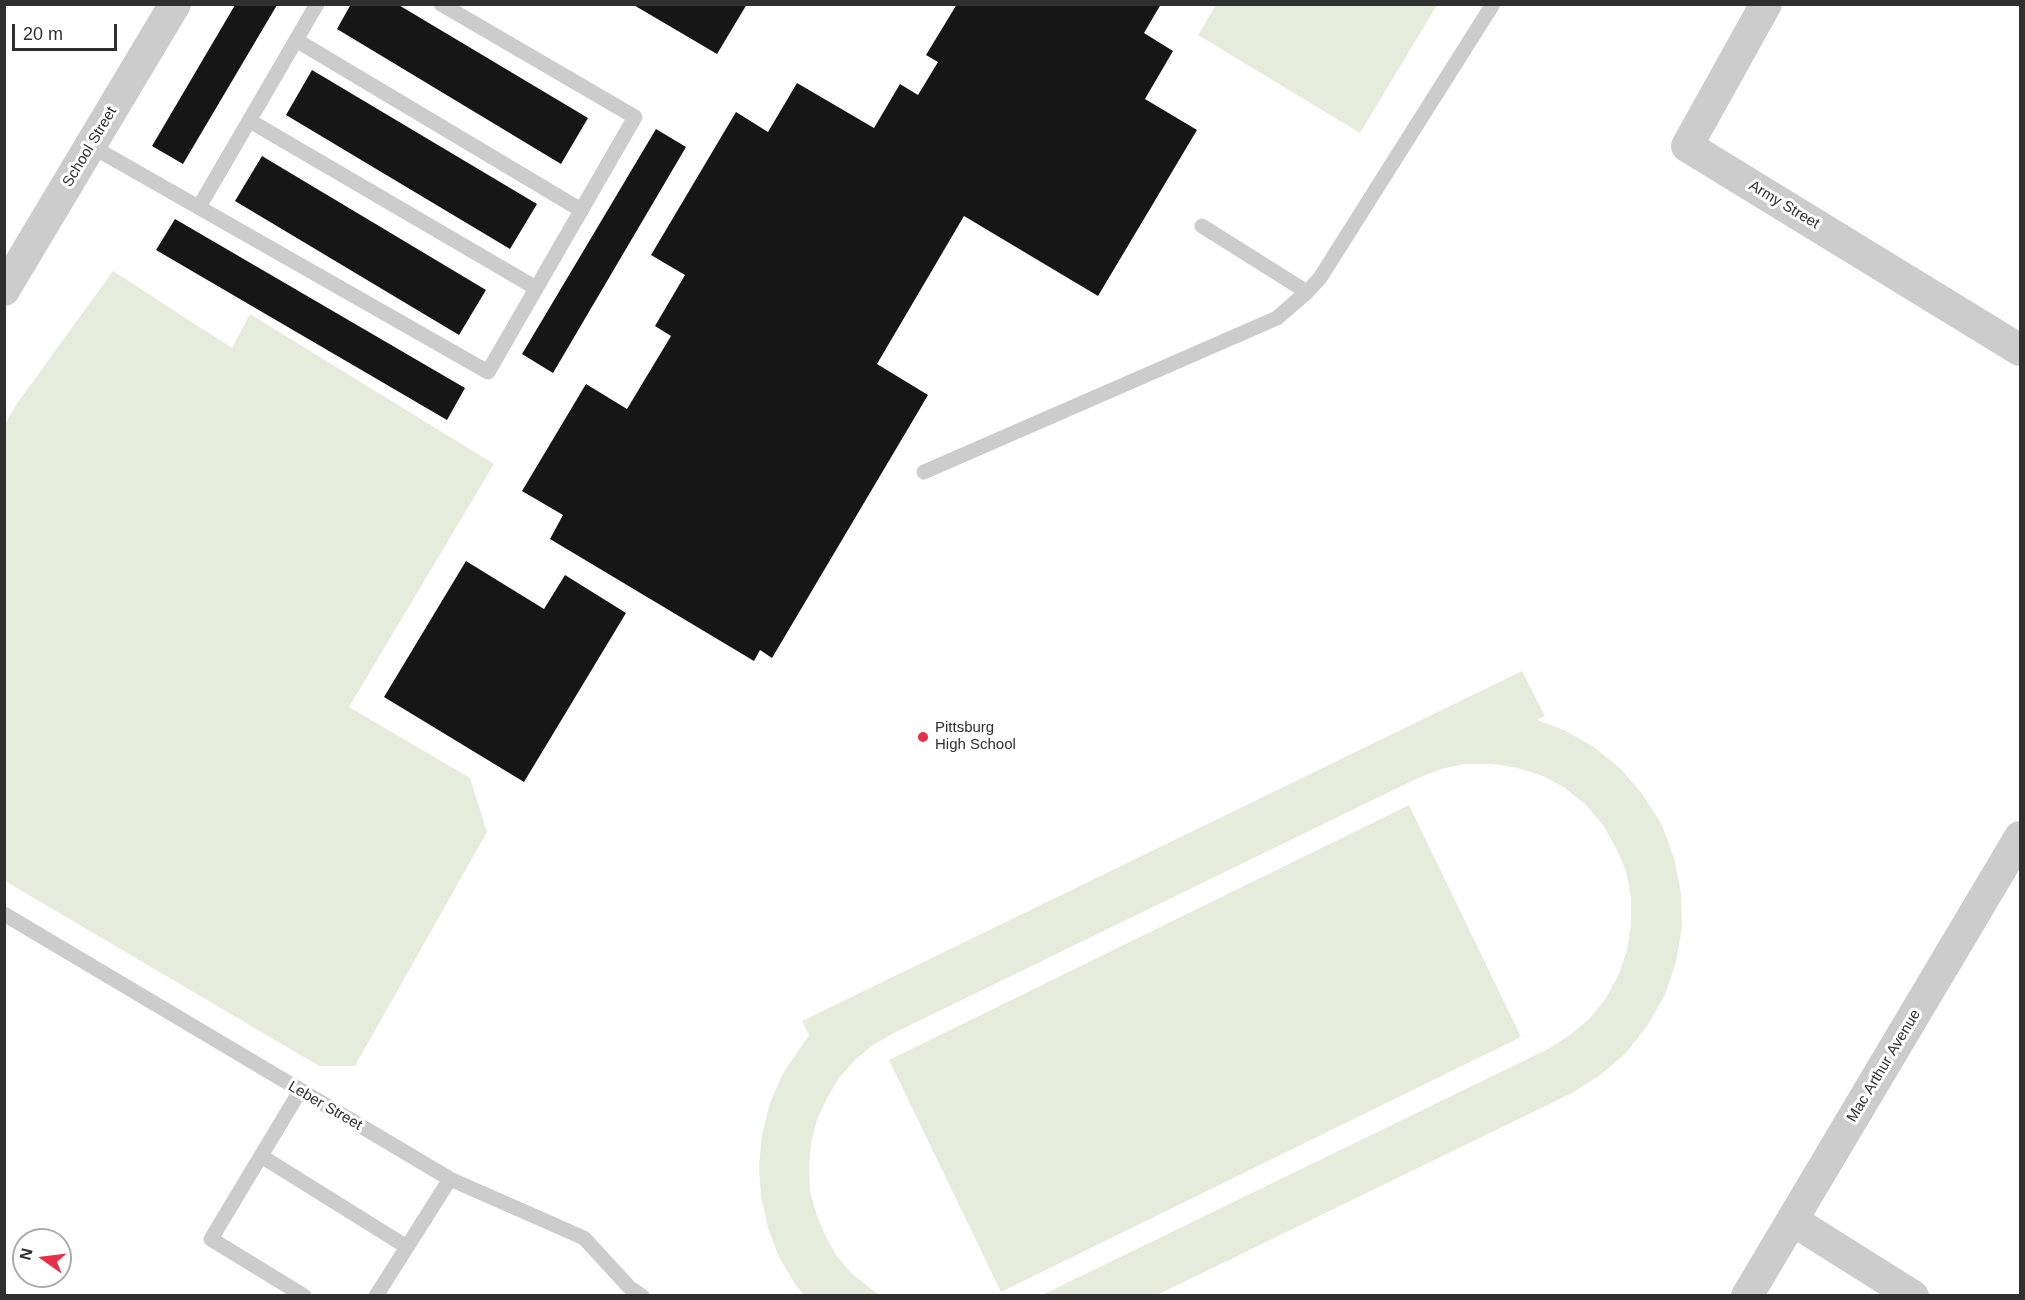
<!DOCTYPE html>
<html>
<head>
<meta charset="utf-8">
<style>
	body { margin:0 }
	#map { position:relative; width:2025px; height:1300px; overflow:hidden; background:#fff; font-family:Helvetica,sans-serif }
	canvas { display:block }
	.frame { position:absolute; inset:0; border:6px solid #2f2f2f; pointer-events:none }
	.north { position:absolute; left:12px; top:1228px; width:60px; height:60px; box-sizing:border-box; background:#fff; border:2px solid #acacac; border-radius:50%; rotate:284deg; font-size:16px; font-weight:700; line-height:24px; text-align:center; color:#2f2f2f }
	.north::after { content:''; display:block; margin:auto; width:21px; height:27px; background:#e72f48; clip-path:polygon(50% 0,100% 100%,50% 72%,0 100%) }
	.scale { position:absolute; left:12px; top:24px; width:105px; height:27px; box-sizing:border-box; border:3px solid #2f2f2f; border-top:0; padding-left:8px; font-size:18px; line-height:21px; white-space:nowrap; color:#2f2f2f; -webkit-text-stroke:4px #fff; paint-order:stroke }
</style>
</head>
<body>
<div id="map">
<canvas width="2025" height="1300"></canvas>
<div class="frame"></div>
<div class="north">N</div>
<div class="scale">20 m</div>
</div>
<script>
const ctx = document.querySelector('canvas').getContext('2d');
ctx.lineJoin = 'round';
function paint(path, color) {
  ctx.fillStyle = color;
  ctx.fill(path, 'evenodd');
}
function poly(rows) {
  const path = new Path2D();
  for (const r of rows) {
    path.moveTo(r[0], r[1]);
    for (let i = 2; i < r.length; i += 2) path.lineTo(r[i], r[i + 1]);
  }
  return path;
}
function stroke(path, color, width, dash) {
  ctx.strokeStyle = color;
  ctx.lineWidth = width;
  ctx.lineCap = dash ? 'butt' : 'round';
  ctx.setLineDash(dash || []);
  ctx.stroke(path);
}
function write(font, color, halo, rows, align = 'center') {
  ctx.font = font + ' Helvetica,sans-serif';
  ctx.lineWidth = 6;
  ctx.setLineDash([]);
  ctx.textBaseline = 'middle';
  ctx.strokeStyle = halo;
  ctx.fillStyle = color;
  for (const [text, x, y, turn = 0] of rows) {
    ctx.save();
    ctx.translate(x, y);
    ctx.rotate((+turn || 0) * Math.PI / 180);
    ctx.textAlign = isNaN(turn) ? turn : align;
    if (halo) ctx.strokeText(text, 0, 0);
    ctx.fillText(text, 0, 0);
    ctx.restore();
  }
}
paint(poly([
	[1216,5,1216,4,1437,5,1360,133,1198,35],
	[113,271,232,348,250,314,494,464,349,707,470,778,487,832,355,1066,319,1066,5,881,5,424,16,405],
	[1522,671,1545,716,1537,720,1564,730,1594,747,1621,769,1643,795,1662,825,1674,858,1681,892,1682,927,1676,962,1665,995,1647,1026,1626,1053,1599,1076,1570,1094,1157,1295,1042,1295,1548,1049,1570,1035,1590,1018,1606,998,1619,974,1627,950,1631,924,1631,898,1626,871,1616,848,1603,825,1586,805,1565,788,1543,776,1518,768,1492,764,1465,764,1441,769,1416,779,894,1033,873,1045,855,1060,839,1078,827,1098,817,1120,811,1143,809,1166,810,1190,816,1213,825,1235,836,1255,851,1273,879,1295,804,1295,795,1284,779,1257,768,1228,761,1197,759,1166,762,1134,770,1103,782,1075,809,1035,802,1021],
	[1409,805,1521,1037,1001,1292,889,1060]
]), '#e6ecdc');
paint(poly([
	[351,4,397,4,588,118,561,164,337,29],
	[632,4,747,4,717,54],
	[957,4,1161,4,1144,33,1173,51,1145,99,1197,130,1098,296,964,216,877,364,928,395,772,658,760,650,754,661,550,539,563,515,522,491,586,384,627,409,671,336,655,326,685,275,651,255,736,112,768,132,797,83,874,128,900,84,918,95,938,62,926,55],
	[235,5,277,5,183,164,152,146],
	[312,70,537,204,510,249,286,115],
	[656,129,686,147,553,373,522,354],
	[262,156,486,290,459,335,235,201],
	[175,219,465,388,447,420,156,250],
	[466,561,544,609,565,575,626,613,524,782,384,697]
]), '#161616');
stroke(poly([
	[296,40,581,210],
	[250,121,536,288],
	[91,146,488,372,635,117,441,4],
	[199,207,317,4],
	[1202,226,1307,292,1320,278,1493,4],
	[924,472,1277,318,1307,292],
	[4,914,450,1179,584,1238,630,1288,642,1296],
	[300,1091,211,1239,304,1296],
	[261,1156,407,1247],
	[376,1296,450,1179]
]), '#ccc', 15);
stroke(poly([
	[1766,4,1687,146,2020,350],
	[4,290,175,4],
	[1792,1220,1913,1296],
	[1747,1296,2020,837]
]), '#ccc', 32);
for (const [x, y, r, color] of [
	[923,737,6,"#e72f48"]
]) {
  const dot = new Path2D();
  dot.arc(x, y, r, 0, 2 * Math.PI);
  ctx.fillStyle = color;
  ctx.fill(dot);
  stroke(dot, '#fff', 2);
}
write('15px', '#2f2f2f', '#fff', [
	["School Street",90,147,-59],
	["Army Street",1784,205,31],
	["Mac Arthur Avenue",1884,1066,-59],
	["Leber Street",325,1106,30]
]);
write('15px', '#2f2f2f', '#fff', [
	["Pittsburg",935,728],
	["High School",935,745]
], 'left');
</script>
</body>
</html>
